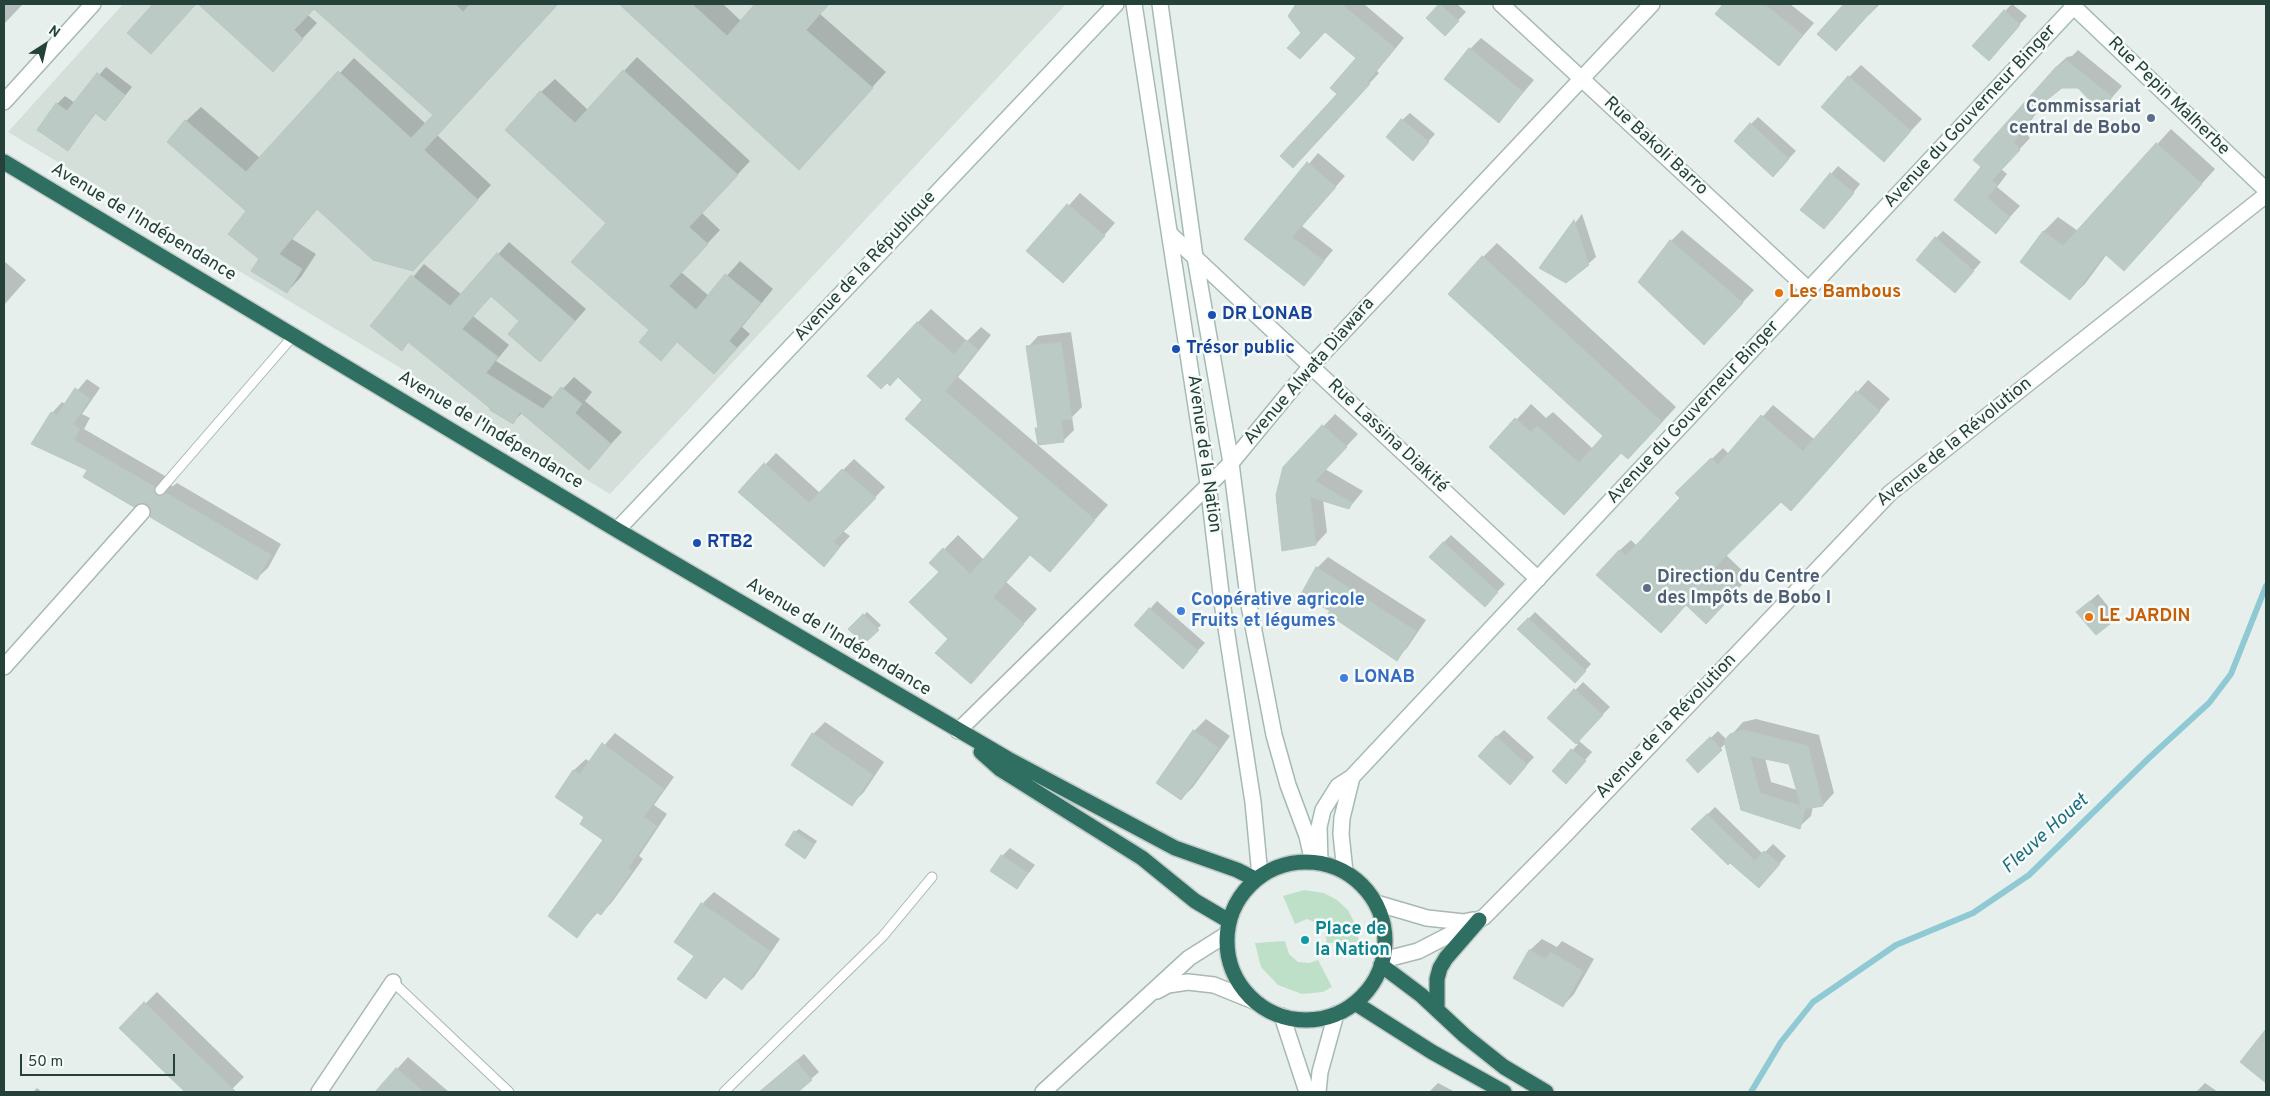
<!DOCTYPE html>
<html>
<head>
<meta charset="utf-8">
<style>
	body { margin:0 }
	#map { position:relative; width:2270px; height:1096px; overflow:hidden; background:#e6efeb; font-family:Overpass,sans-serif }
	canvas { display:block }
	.frame { position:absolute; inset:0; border:5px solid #24423a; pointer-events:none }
	.north { position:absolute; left:20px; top:20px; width:50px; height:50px; -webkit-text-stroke:4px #f7fbf9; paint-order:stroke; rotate:35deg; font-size:14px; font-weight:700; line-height:20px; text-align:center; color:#24423a }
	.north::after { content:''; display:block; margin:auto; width:18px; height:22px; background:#24423a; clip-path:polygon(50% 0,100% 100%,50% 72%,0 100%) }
	.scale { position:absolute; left:20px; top:1054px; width:155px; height:22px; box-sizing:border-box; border:2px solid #24423a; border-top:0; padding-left:6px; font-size:15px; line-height:18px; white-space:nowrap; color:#24423a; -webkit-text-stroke:4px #f7fbf9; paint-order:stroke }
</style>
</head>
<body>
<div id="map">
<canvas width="2270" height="1096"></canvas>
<div class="frame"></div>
<div class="north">N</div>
<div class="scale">50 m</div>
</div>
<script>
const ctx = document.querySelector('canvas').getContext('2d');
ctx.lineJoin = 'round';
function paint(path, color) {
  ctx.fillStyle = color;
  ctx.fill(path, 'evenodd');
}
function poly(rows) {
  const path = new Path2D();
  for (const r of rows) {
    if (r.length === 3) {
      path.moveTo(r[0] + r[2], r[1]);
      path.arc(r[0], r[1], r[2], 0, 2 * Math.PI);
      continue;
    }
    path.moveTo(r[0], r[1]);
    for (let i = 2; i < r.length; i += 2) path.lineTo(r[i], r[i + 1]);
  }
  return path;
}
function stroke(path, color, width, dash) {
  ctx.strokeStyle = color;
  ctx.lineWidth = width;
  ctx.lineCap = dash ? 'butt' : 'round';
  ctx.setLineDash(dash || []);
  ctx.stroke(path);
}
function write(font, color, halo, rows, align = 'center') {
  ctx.font = font + ' Overpass,sans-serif';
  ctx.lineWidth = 5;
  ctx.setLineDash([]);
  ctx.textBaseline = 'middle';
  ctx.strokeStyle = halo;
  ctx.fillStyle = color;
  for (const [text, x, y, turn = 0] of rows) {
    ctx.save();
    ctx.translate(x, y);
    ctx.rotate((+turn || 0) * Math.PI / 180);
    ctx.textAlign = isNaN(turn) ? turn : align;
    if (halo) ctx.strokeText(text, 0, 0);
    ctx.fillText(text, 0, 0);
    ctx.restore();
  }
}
paint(poly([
	[123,4,1066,4,610,494,8,132]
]), '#d4dfda');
paint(poly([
	[1304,890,1324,893,1337,900,1348,910,1356,926,1359,942,1327,943,1325,931,1317,923,1307,919,1295,924,1283,896],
	[1285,941,1289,954,1298,962,1309,963,1318,960,1332,987,1323,992,1302,994,1278,985,1261,967,1255,943]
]), '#bfe0c8');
paint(poly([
	[4,4,23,4,4,24],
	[199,4,558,4,437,135,491,185,427,255,318,208,292,239,316,254,301,277,287,292,261,259,248,210,186,121,201,107,260,158,354,58,426,124,435,115,314,8,308,15,317,23,273,70],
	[621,4,723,4,741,21,756,4,829,4,820,14,886,72,799,168],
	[1298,4,1364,4,1404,38,1377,71,1379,73,1303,156,1358,58,1325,31,1303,33,1290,16],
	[1441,4,1457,4,1466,12,1445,34,1428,18],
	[1725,4,1790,4,1814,23,1779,64,1716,14],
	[1846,4,1880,4,1869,15,1829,22],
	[2012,4,2027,16,1996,51,2005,11],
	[1481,38,1534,80,1499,121,1470,49],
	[2078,50,2122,86,2101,110,2079,87,2062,87,2046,99,2024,131,2030,138,2001,169,2007,174,1997,187,2020,206,1996,232,1956,200,1982,167,2056,67,2067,57,2072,56],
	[637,57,750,161,702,213,720,230,681,272,709,296,740,261,773,289,742,327,750,334,714,373,678,341,661,359,608,223,541,92,555,79,588,110],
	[1861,65,1922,119,1884,160,1849,77],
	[106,67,132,87,112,112,96,113,68,150,57,104,65,96,75,103],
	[1410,113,1435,134,1420,151,1402,120],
	[1758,117,1796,151,1781,167,1751,124],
	[2171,129,2215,169,2138,255,2107,254,2085,284,2070,298,2021,261,2044,231,2058,217,2078,231],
	[1318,153,1345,176,1302,226,1333,250,1304,285,1246,239],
	[1838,166,1860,184,1832,220,1831,174],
	[1080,193,1115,223,1063,282,1028,251],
	[1582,214,1596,257,1588,264,1541,268],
	[1682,230,1754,290,1716,332,1671,241],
	[1943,231,1981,262,1962,284,1936,238],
	[509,242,586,309,551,349,492,295,473,316,509,345,496,361,554,398,574,377,592,392,585,401,622,432,589,468,522,413,512,423,409,341,401,349,372,326,424,264,462,295],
	[1497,243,1676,407,1643,443,1622,452,1578,499,1491,447,1531,404,1546,418,1553,412,1593,449,1605,436,1483,257],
	[4,261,26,280,4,305],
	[931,309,967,341,981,327,991,335,958,377,1108,505,1050,570,1031,554,1006,582,1037,609,984,668,949,639,940,572,931,563,958,535,984,560,1021,518,923,400,917,323],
	[1071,332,1082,407,1072,417,1074,430,1063,441,1037,429,1039,426,1028,347,1038,336],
	[87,379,100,388,82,414,90,418,84,429,165,476,164,481,167,485,173,486,177,483,281,544,268,568,257,578,152,509,149,504,89,470,52,413,62,402,66,404],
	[1868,380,1890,399,1791,509,1781,500,1726,555,1749,577,1718,611,1686,604,1619,551,1631,540,1637,546,1681,498,1677,493,1723,448,1729,454,1773,405,1815,440],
	[1335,414,1358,434,1325,469,1363,491,1349,508,1323,500,1327,532,1316,544,1284,468],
	[776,453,820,493,854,459,885,487,843,531,850,536,824,565,740,492],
	[1451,535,1505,584,1492,597,1443,543],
	[1328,557,1426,620,1407,648,1396,659,1332,611,1317,568],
	[2098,594,2116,616,2109,623,2078,612],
	[1157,601,1205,643,1190,659,1136,625],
	[867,612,881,625,864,642,850,629],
	[1535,612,1591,664,1581,675,1519,629],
	[1583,682,1610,707,1578,740,1592,752,1573,774,1554,771,1578,744,1549,718],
	[1206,719,1230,736,1193,787,1181,799,1194,731],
	[1756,719,1819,735,1834,793,1823,805,1813,806,1811,816,1799,827,1741,809,1726,743,1698,771,1688,760,1718,731,1727,740,1743,722],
	[1765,758,1790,763,1797,790,1771,782],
	[825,722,884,762,864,792,852,804,813,734],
	[1504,730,1534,757,1517,776,1496,737],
	[615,733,674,777,654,805,667,814,639,856,643,859,612,902,601,914,598,912,577,936,605,839,586,817,556,797,574,770,586,759,590,762],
	[1715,807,1763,854,1773,844,1786,856,1766,879,1693,829],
	[799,829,817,841,808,854,795,832],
	[1010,848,1035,865,1017,888,1002,856],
	[714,892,780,939,754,977,742,988,725,976,706,998,695,955,675,941,702,904],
	[1542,939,1557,947,1562,941,1594,959,1574,994,1563,1006,1514,978,1530,950],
	[157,992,244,1077,229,1092,187,1092,121,1028],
	[804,1054,819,1072,811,1079,796,1092,760,1092],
	[408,1057,449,1092,376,1092],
	[1438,1083,1455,1092,1429,1092],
	[2205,1083,2218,1092,2196,1092],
	[37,1088,42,1092,33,1092]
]), '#0003');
stroke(poly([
	[1751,1092,1781,1042,1813,1002,1896,945,1973,913,2029,875,2150,757,2209,703,2231,674,2266,586]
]), '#8ec9d4', 6);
const building = poly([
	[153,4,196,4,151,54,127,33,153,4],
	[198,4,455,4,463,12,470,4,558,4,424,150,478,200,413,271,373,260,317,209,279,254,302,269,287,293,251,271,259,259,228,234,246,211,167,142,185,120,246,172,338,71,411,138,433,115,314,9,294,30,303,39,273,72,198,4],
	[619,4,692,4,727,36,755,4,829,4,806,30,873,88,799,170,619,4],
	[1296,4,1341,4,1395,48,1367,82,1370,84,1293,168,1280,156,1337,94,1330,88,1356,58,1325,32,1300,59,1287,48,1301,33,1288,16,1296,4],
	[1439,4,1459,21,1445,36,1426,18,1439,4],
	[1723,4,1764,4,1803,35,1779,66,1715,14,1723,4],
	[1844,4,1878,4,1836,51,1817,34,1844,4],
	[2004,10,2020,25,1989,61,1972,46,2004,10],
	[1469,48,1523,92,1499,123,1444,79,1469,48],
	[2066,60,2112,97,2101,112,2078,88,2062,88,2039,106,2014,142,2020,150,1992,180,1997,185,1987,198,2010,217,1996,234,1954,200,1981,167,1973,160,2056,67,2060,66,2066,60],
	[623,70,738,175,689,227,708,244,669,286,696,310,725,274,761,303,729,341,737,348,714,374,677,342,661,361,639,342,649,330,571,262,606,223,505,130,540,91,575,123,623,70],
	[97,73,125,95,105,121,95,113,68,151,37,130,56,103,67,111,97,73],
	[1848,76,1911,131,1884,162,1821,107,1848,76],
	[1401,119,1429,142,1413,161,1386,137,1401,119],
	[1750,123,1789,159,1773,177,1734,141,1750,123],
	[2156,143,2202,184,2124,271,2105,254,2070,300,2020,262,2043,231,2063,246,2156,143],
	[1307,162,1336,187,1292,237,1324,261,1304,286,1244,239,1307,162],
	[1830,173,1854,193,1824,229,1800,210,1830,173],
	[1067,204,1105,236,1063,283,1026,251,1067,204],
	[1574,220,1589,265,1566,283,1539,268,1574,220],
	[1935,237,1974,271,1955,293,1916,260,1935,237],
	[1670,240,1743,303,1704,345,1638,282,1670,240],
	[497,253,575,321,540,362,508,334,519,321,491,296,462,329,498,357,486,373,543,409,561,387,582,404,575,413,611,444,589,470,520,412,513,424,490,410,490,408,408,342,402,351,370,326,411,275,450,306,497,253],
	[1482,256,1662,422,1628,459,1621,453,1564,515,1489,447,1515,418,1531,432,1537,426,1579,463,1603,436,1448,294,1482,256],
	[917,322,954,355,966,340,978,350,945,391,1095,520,1050,572,1030,555,993,597,1024,624,971,684,935,653,948,639,909,602,939,572,929,563,943,548,970,574,1019,518,905,419,922,400,898,377,890,386,887,383,881,389,867,376,917,322],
	[1061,342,1072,419,1061,420,1064,442,1038,445,1035,428,1038,428,1026,346,1061,342],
	[75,388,90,399,73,424,80,429,74,440,155,487,154,492,156,495,162,496,166,493,271,555,257,580,150,517,151,510,148,505,140,503,134,507,83,477,87,470,31,444,51,412,57,415,75,388],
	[1856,391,1880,411,1791,511,1781,502,1715,567,1739,589,1706,624,1686,605,1661,633,1596,575,1619,550,1626,556,1680,498,1675,493,1711,458,1718,465,1761,415,1803,451,1856,391],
	[1322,425,1347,447,1315,481,1352,503,1349,509,1310,497,1316,545,1282,551,1276,495,1283,467,1322,425],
	[764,463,809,503,842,469,876,498,833,542,840,547,824,567,738,492,764,463],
	[1443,542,1498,592,1485,607,1429,557,1443,542],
	[1316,567,1416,631,1397,661,1328,614,1330,611,1301,594,1316,567],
	[2090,601,2110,624,2096,635,2076,612,2090,601],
	[1149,608,1198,651,1183,669,1134,625,1149,608],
	[863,614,879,630,864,644,848,629,863,614],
	[1528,618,1586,671,1575,683,1517,629,1528,618],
	[1574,689,1603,715,1576,744,1547,718,1574,689],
	[1193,730,1219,748,1181,800,1156,783,1193,730],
	[1744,730,1808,746,1823,806,1805,809,1800,829,1741,810,1724,741,1730,734,1744,730],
	[1750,756,1789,764,1801,806,1760,793,1750,756],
	[812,733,873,775,852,806,791,765,812,733],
	[1496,736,1527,765,1510,785,1478,756,1496,736],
	[1710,737,1722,750,1698,773,1686,760,1710,737],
	[602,743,664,789,643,817,657,826,628,868,632,871,601,915,596,912,577,938,548,916,603,840,580,824,584,817,555,797,573,770,580,774,602,743],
	[1571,749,1586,761,1566,784,1552,771,1571,749],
	[1707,814,1755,861,1764,851,1780,864,1759,888,1730,863,1728,865,1691,829,1707,814],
	[794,831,814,845,805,859,785,845,794,831],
	[1001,855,1028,873,1017,889,990,871,1001,855],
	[701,903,770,951,742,990,723,976,706,999,677,979,694,956,674,942,701,903],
	[1529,950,1546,959,1550,952,1583,971,1563,1007,1513,978,1529,950],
	[144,1002,236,1092,185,1092,119,1028,144,1002],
	[2266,1029,2266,1083,2240,1062,2266,1029],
	[796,1061,812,1080,798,1092,759,1092,796,1061],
	[396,1068,424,1092,375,1092,396,1068]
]);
paint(building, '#bbcac4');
stroke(building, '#b8c9c2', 1);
const lane = poly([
	[160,490,294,335],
	[393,982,509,1092],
	[724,1092,883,936,932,877]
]);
const street = poly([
	[1501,4,1809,290],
	[4,102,93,4],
	[1170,234,1538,579],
	[4,667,142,512],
	[958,731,1231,463,1311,366,1652,4],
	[1376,903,1427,918,1464,922,1473,920],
	[1383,960,1418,951,1484,917,1564,836,1890,493,2266,195],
	[1157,991,1168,985,1188,982,1214,985,1256,1002],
	[319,1092,393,982],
	[1043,1092,1189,958,1227,934]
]);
const secondary = poly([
	[1134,4,1208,484,1222,602,1253,802,1260,876],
	[1160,4,1195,257,1231,463,1249,605,1274,735,1288,785,1307,836,1313,862],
	[2071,4,2266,190],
	[617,530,1116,4],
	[1320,862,1319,827,1323,810,1338,786,1352,777,2076,4],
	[1345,872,1341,834,1342,818,1352,777],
	[1282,1016,1307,1092],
	[1318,1092,1320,1072,1336,1014]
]);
const highway = poly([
	[4,162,617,530,1008,759,1175,848,1237,870,1255,879],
	[981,752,1000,769,1142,858,1195,901,1229,921],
	[1306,941,79],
	[1381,965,1421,995,1465,1036,1504,1067,1546,1092],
	[1355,1003,1432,1052,1504,1092],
	[1437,1009,1437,979,1440,968,1446,958,1479,920]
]);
stroke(lane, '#a8b8b2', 11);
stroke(street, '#a8b8b2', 18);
stroke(secondary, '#a4bbb3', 18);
stroke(highway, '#c2cac8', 18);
stroke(lane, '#fff', 9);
stroke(street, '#fff', 15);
stroke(secondary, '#fff', 15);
stroke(highway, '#2f6f62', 15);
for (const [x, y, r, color] of [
	[2151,118,5,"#5c6f8a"],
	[1779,293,5,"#e8710a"],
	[1212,315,5,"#1a4fb4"],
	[1176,349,5,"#1a4fb4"],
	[697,543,5,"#1a4fb4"],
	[1647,588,5,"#5c6f8a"],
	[1181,611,5,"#3f7fe0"],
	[2089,617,5,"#e8710a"],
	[1344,678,5,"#3f7fe0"],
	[1305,940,5,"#0f9aa8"]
]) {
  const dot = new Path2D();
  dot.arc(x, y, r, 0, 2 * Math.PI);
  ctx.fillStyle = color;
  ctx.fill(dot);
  stroke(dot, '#f7fbf9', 2);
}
write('18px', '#24423a', '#f7fbf9', [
	["Rue Pepin Malherbe",2168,97,44],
	["Avenue du Gouverneur Binger",1971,117,-47],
	["Rue Bakoli Barro",1655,147,43],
	["Avenue de l'Indépendance",143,223,31],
	["Avenue de la République",866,267,-47],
	["Avenue Alwata Diawara",1310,372,-49],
	["Avenue du Gouverneur Binger",1694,413,-47],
	["Avenue de l'Indépendance",490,431,31],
	["Rue Lassina Diakité",1387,437,43],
	["Avenue de la Révolution",1955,443,-39],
	["Avenue de la Nation",1203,454,82],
	["Avenue de l'Indépendance",838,638,31],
	["Avenue de la Révolution",1667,727,-46]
]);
write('bold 18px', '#4e5e75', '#f7fbf9', [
	["Commissariat",2141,108],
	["central de Bobo",2141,129],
	["Direction du Centre",1657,578,"left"],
	["des Impôts de Bobo I",1657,599,"left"]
], 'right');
write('bold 18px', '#c56008', '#f7fbf9', [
	["Les Bambous",1789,293],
	["LE JARDIN",2099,617]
], 'left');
write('bold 18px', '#164399', '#f7fbf9', [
	["DR LONAB",1222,315],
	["Trésor public",1186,349],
	["RTB2",707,543]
], 'left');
write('bold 18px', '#366cbe', '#f7fbf9', [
	["Coopérative agricole",1191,601],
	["Fruits et légumes",1191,622],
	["LONAB",1354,678]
], 'left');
write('bold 18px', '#0d838f', '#f7fbf9', [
	["Place de",1315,930],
	["la Nation",1315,951]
], 'left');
write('italic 19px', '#1c6f80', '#f7fbf9', [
	["Fleuve Houet",2046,835,-42]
]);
</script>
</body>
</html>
